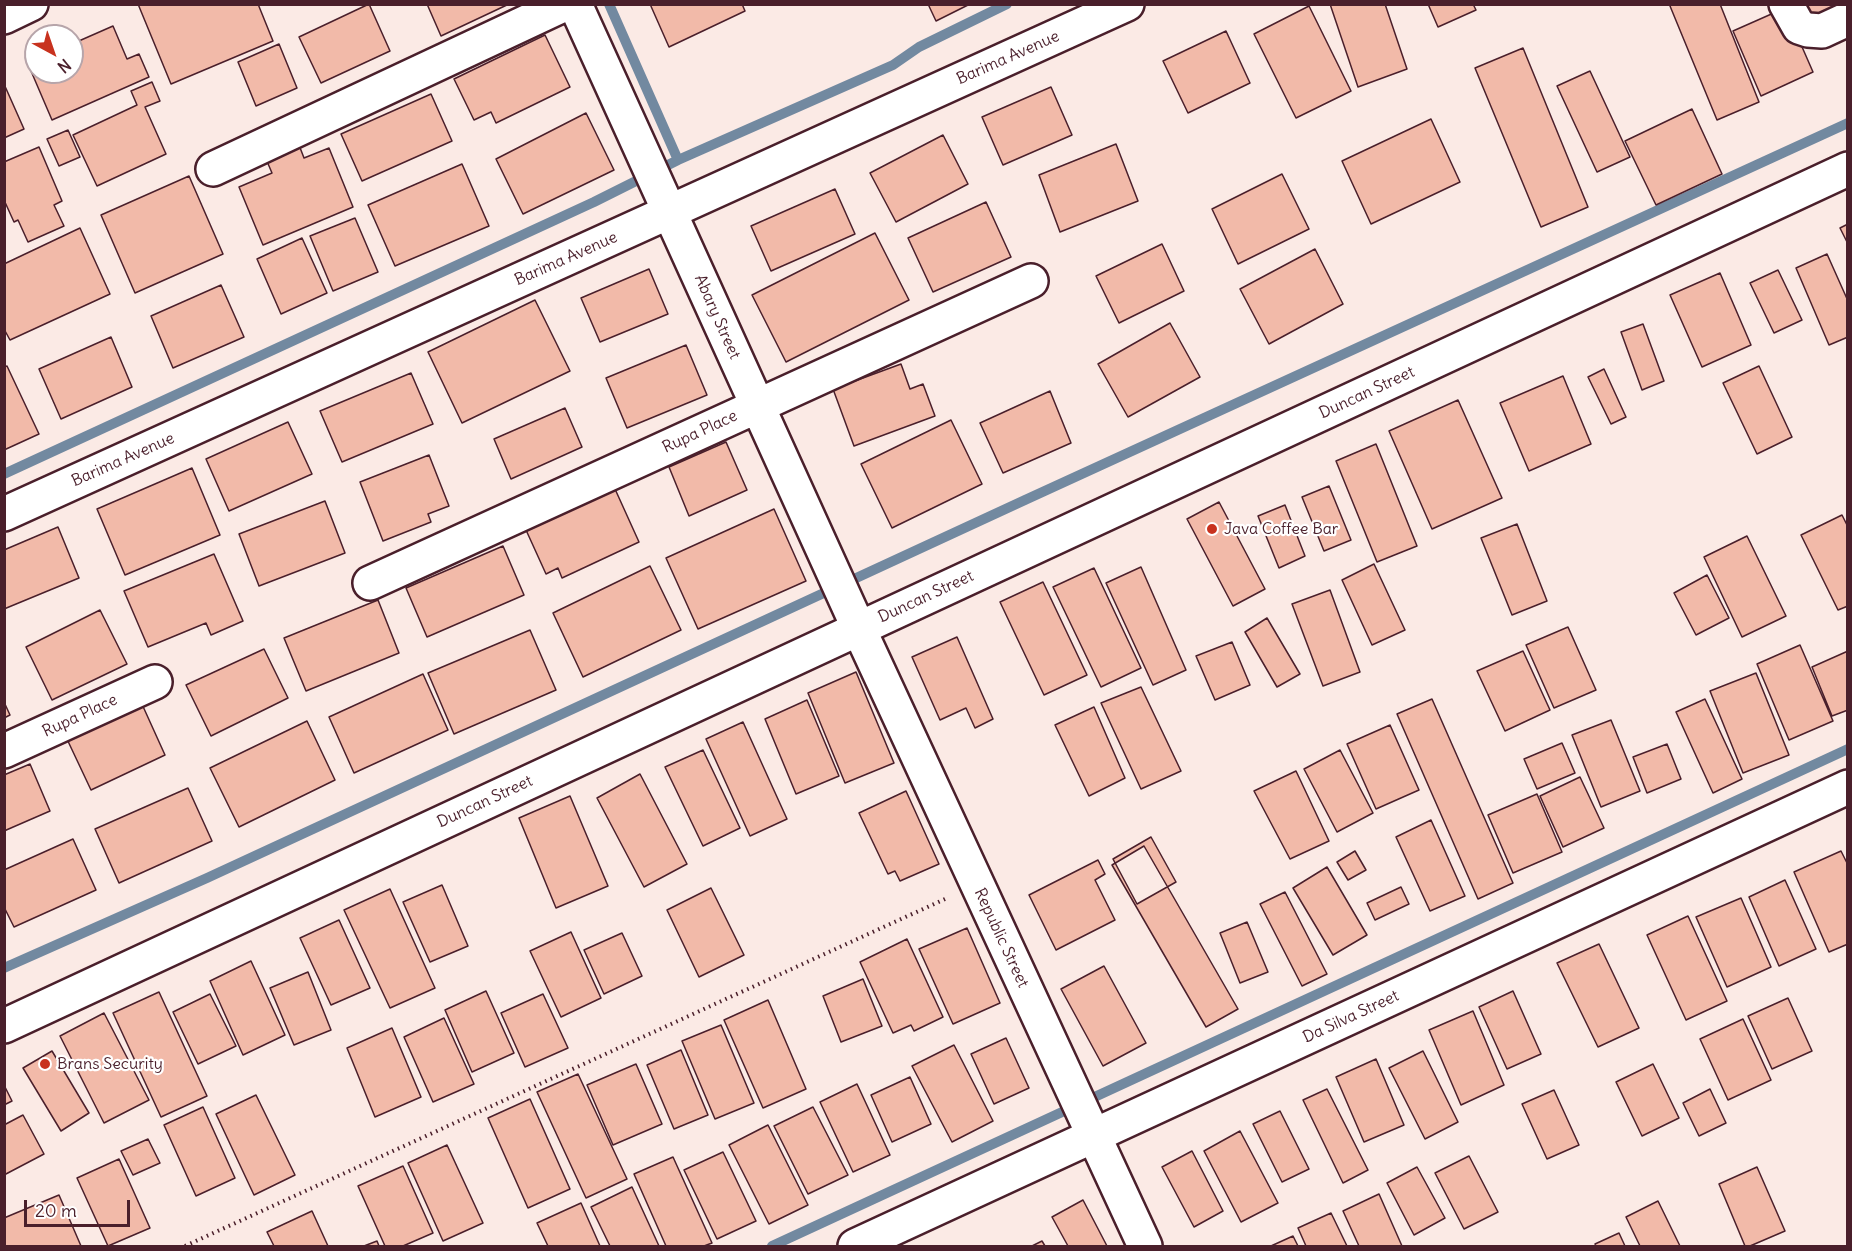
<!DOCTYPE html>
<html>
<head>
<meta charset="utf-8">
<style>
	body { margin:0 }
	#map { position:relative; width:1852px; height:1251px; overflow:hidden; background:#fbeae5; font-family:Delius,sans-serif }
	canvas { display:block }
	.frame { position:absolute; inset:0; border:6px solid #4a1f2b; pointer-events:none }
	.north { position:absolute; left:24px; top:24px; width:60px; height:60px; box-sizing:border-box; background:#fff; border:2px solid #b7a5aa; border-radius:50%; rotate:140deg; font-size:16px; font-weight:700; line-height:24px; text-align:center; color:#4a1f2b }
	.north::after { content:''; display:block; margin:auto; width:21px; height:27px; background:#c8321e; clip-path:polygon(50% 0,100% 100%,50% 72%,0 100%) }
	.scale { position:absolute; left:24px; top:1200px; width:106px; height:27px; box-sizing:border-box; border:3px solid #4a1f2b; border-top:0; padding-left:8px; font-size:18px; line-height:21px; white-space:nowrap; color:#4a1f2b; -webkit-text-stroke:4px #fff; paint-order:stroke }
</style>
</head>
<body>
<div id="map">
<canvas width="1852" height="1251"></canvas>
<div class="frame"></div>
<div class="north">N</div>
<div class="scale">20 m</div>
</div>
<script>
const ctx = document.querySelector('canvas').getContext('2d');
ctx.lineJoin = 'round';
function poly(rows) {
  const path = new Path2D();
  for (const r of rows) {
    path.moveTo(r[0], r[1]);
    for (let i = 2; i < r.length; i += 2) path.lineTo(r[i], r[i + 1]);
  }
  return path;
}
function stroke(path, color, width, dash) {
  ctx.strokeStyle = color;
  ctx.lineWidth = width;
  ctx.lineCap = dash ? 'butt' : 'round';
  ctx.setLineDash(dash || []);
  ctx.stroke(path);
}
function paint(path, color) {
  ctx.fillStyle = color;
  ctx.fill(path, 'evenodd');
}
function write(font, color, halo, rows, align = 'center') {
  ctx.font = font + ' Delius,sans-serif';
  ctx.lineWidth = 4.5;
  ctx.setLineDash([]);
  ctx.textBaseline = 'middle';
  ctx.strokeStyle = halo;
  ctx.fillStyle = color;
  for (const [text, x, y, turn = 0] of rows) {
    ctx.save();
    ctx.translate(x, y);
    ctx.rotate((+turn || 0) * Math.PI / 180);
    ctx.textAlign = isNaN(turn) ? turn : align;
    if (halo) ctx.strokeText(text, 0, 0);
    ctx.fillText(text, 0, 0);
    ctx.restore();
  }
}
stroke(poly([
	[609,4,678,160,893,65,919,47,1007,4],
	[4,474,594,202,678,160],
	[4,968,207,878,1025,500,1848,123],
	[772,1246,1848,749]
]), '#7289a0', 10);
const building = poly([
	[138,4,258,4,273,41,171,84,138,4],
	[369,4,390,51,321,83,299,37,369,4],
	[427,4,509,4,441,36,427,4],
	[650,4,742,4,745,11,669,47,650,4],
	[928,4,970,4,936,21,928,4],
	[1330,4,1385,4,1407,69,1358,87,1330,4],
	[1428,4,1473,4,1476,10,1438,27,1428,4],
	[1673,4,1720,4,1759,102,1717,120,1670,6,1673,4],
	[1804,4,1848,4,1815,25,1804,4],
	[1309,6,1351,91,1296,118,1254,34,1309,6],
	[1785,8,1813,72,1761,96,1733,31,1785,8],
	[113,26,127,59,139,54,149,77,52,120,28,64,36,60,36,72,72,72,72,44,113,26],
	[1226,31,1250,83,1188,113,1163,61,1226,31],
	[545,35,570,87,496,123,491,112,474,120,454,79,545,35],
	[279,44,297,88,256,106,238,62,279,44],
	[1523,48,1588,207,1541,227,1475,68,1523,48],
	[1590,71,1630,157,1597,172,1557,86,1590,71],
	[152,82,160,101,145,107,166,154,97,186,73,135,137,105,131,91,152,82],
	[4,84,24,129,4,138,4,84],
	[1051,87,1072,135,1003,165,982,117,1051,87],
	[431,94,452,141,362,181,341,134,431,94],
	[1692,109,1722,174,1656,205,1625,141,1692,109],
	[586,113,614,170,523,214,496,159,586,113],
	[1431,119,1460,182,1371,224,1342,161,1431,119],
	[68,130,80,157,59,166,47,139,68,130],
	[943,135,968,184,896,222,870,173,943,135],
	[1116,144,1138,201,1060,232,1039,175,1116,144],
	[299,145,304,158,329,148,353,207,263,245,239,187,272,173,266,159,299,145],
	[39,147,62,201,54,205,64,226,28,242,18,220,14,222,4,200,4,162,39,147],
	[462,164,489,226,395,266,368,205,462,164],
	[1282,174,1309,229,1238,264,1212,209,1282,174],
	[189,176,223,254,135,293,101,215,189,176],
	[835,189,855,234,771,271,751,226,835,189],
	[986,202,1011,257,933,292,908,238,986,202],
	[355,218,378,272,333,291,310,236,355,218],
	[1848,224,1848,244,1840,228,1848,224],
	[80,228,110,294,10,340,4,329,4,264,80,228],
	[875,233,909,300,786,362,752,295,875,233],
	[302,238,327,293,281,314,257,259,302,238],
	[1162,244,1184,291,1119,323,1096,276,1162,244],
	[1315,249,1343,304,1269,344,1240,289,1315,249],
	[1827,254,1848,301,1848,337,1829,345,1796,268,1827,254],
	[649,269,668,314,600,342,581,298,649,269],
	[1778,270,1802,320,1774,333,1750,283,1778,270],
	[1720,273,1751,345,1702,367,1670,295,1720,273],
	[221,285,244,337,173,368,151,316,221,285],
	[535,300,570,371,462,423,428,352,535,300],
	[1170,323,1200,377,1128,417,1098,364,1170,323],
	[1643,324,1664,381,1642,390,1621,332,1643,324],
	[111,337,132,387,61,419,39,369,111,337],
	[686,345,707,395,627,428,606,378,686,345],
	[901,364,910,389,923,384,935,416,854,446,833,389,901,364],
	[7,366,39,434,4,450,4,367,7,366],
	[1759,366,1792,437,1757,454,1723,383,1759,366],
	[1604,369,1626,417,1611,424,1588,377,1604,369],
	[411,373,433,424,342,462,320,411,411,373],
	[1563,376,1591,444,1529,471,1500,403,1563,376],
	[1050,391,1071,443,1003,473,980,423,1050,391],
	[1458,400,1502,498,1432,529,1389,431,1458,400],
	[565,408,582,447,511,479,494,439,565,408],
	[951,420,982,484,892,528,861,464,951,420],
	[288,422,312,474,229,511,206,459,288,422],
	[726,442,747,490,689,516,669,467,726,442],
	[1376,444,1417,546,1377,562,1336,461,1376,444],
	[429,455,449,506,428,514,431,522,383,541,360,482,429,455],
	[192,468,220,535,125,575,97,509,192,468],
	[1329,486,1351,540,1324,551,1302,497,1329,486],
	[615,489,639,542,562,578,558,568,546,574,526,530,615,489],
	[325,501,345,553,259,586,239,534,325,501],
	[1219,502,1265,589,1233,606,1187,519,1219,502],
	[1285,505,1305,556,1279,568,1258,516,1285,505],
	[774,509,806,581,698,629,666,558,774,509],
	[1842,515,1848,527,1848,606,1838,610,1801,535,1842,515],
	[1517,524,1547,601,1512,615,1481,538,1517,524],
	[58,527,79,578,4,609,4,550,58,527],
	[1747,536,1786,616,1742,637,1704,557,1747,536],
	[503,546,524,595,427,637,406,588,503,546],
	[214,554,243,621,211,635,206,623,148,647,124,591,214,554],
	[1374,564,1405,630,1372,645,1342,580,1374,564],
	[650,566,681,630,583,677,553,613,650,566],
	[1141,567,1186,670,1153,685,1106,583,1141,567],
	[1094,568,1141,668,1101,687,1053,587,1094,568],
	[1707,575,1729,618,1696,635,1674,593,1707,575],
	[1043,582,1087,675,1044,695,1000,602,1043,582],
	[1330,590,1360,672,1323,686,1292,604,1330,590],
	[378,600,399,653,306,691,284,638,378,600],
	[100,610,127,664,52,700,26,647,100,610],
	[1267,618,1300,674,1277,687,1245,632,1267,618],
	[1568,627,1596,690,1554,708,1526,645,1568,627],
	[530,630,556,690,454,734,428,673,530,630],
	[957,637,993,719,975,728,966,708,940,720,912,657,957,637],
	[1232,642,1250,685,1215,700,1196,656,1232,642],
	[1800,645,1833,721,1789,740,1757,664,1800,645],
	[264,649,288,698,211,736,186,685,264,649],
	[1523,651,1550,710,1505,731,1477,671,1523,651],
	[1848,651,1848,710,1832,716,1812,667,1848,651],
	[856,672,894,763,845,783,808,693,856,672],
	[1756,673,1789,755,1743,773,1710,691,1756,673],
	[423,674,448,730,354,773,329,717,423,674],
	[1141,687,1181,771,1141,789,1101,703,1141,687],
	[1432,699,1513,883,1478,899,1397,714,1432,699],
	[1705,699,1742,779,1713,793,1676,712,1705,699],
	[807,700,839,776,796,794,765,719,807,700],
	[4,702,10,715,4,718,4,702],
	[141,702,165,755,91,790,66,737,141,702],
	[1094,707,1125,778,1089,796,1055,725,1094,707],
	[1611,720,1640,791,1601,807,1572,735,1611,720],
	[307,721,335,780,239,827,210,768,307,721],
	[743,722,787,819,750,836,706,739,743,722],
	[1390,725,1419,790,1376,809,1347,744,1390,725],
	[1562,743,1575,773,1537,789,1524,759,1562,743],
	[1667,744,1681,779,1647,793,1633,757,1667,744],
	[703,750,740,828,703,846,665,767,703,750],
	[1340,750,1373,813,1337,832,1304,769,1340,750],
	[30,764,50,811,4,831,4,775,30,764],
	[1296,771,1329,841,1290,859,1254,791,1296,771],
	[640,774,687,864,644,887,597,798,640,774],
	[1580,777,1604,828,1563,847,1540,796,1580,777],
	[188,788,212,841,119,883,95,829,188,788],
	[906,791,939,864,900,881,895,871,888,874,859,813,906,791],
	[1537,794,1562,852,1513,873,1488,815,1537,794],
	[570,796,608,886,556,908,519,818,570,796],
	[1431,820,1465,896,1430,911,1396,837,1431,820],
	[1151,837,1176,882,1137,904,1113,859,1151,837],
	[73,839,96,890,14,927,4,907,4,870,73,839],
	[1144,846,1238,1009,1206,1027,1112,865,1144,846],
	[1355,851,1366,870,1348,880,1337,862,1355,851],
	[1841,851,1848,865,1848,944,1829,952,1794,872,1841,851],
	[1098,860,1105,874,1095,880,1115,920,1056,950,1029,895,1098,860],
	[1327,867,1367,935,1333,955,1293,888,1327,867],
	[1785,880,1816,949,1779,966,1749,897,1785,880],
	[442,885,468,946,430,962,403,902,442,885],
	[1401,887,1409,904,1375,920,1367,903,1401,887],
	[711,888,744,955,699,977,667,910,711,888],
	[390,889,435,988,390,1008,344,910,390,889],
	[1285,892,1327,974,1302,986,1260,904,1285,892],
	[1741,898,1771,967,1727,987,1696,917,1741,898],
	[1688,916,1727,1001,1686,1020,1647,935,1688,916],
	[339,920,370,988,331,1005,300,938,339,920],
	[1247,922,1268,972,1240,983,1220,933,1247,922],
	[967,928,1000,1003,953,1024,919,949,967,928],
	[571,932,601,998,561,1017,530,951,571,932],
	[622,933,642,976,604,994,584,950,622,933],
	[907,939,943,1017,914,1031,911,1025,893,1033,860,962,907,939],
	[1599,944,1639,1028,1598,1047,1557,963,1599,944],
	[251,961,285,1035,243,1055,210,981,251,961],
	[1104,966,1146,1043,1103,1066,1061,989,1104,966],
	[308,972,331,1030,294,1045,270,988,308,972],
	[863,979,882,1026,841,1042,823,996,863,979],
	[486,991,514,1053,472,1072,445,1010,486,991],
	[1513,991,1541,1054,1507,1069,1479,1007,1513,991],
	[159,992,207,1096,161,1117,113,1013,159,992],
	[210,994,236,1046,198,1064,173,1012,210,994],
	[543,994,568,1048,525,1067,501,1013,543,994],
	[1788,998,1812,1051,1772,1069,1748,1016,1788,998],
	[768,1000,806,1089,763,1108,724,1020,768,1000],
	[1473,1011,1504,1085,1461,1105,1429,1030,1473,1011],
	[104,1013,149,1100,104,1123,60,1036,104,1013],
	[444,1018,474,1084,433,1102,404,1037,444,1018],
	[1743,1019,1771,1080,1728,1100,1700,1039,1743,1019],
	[721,1025,754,1103,715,1119,682,1041,721,1025],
	[392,1028,421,1097,375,1117,347,1048,392,1028],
	[1006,1038,1029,1088,994,1104,971,1054,1006,1038],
	[954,1045,993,1121,952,1142,912,1066,954,1045],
	[681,1050,708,1115,674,1129,647,1065,681,1050],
	[52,1051,89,1113,61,1131,23,1068,52,1051],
	[1423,1051,1458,1122,1425,1139,1389,1068,1423,1051],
	[1376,1059,1404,1125,1364,1142,1336,1077,1376,1059],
	[636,1064,662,1124,613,1145,587,1085,636,1064],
	[1653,1064,1679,1118,1642,1136,1616,1082,1653,1064],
	[578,1074,627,1179,586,1198,537,1092,578,1074],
	[910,1077,931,1124,892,1142,871,1095,910,1077],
	[857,1084,890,1155,853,1172,820,1102,857,1084],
	[4,1085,12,1101,4,1105,4,1085],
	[1327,1089,1368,1170,1343,1183,1303,1100,1327,1089],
	[1710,1089,1726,1123,1699,1136,1683,1103,1710,1089],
	[1554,1090,1579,1145,1547,1159,1522,1104,1554,1090],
	[256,1095,295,1175,254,1195,216,1114,256,1095],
	[530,1099,570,1189,528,1208,488,1118,530,1099],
	[203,1107,235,1178,196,1196,164,1125,203,1107],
	[813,1107,848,1175,808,1194,774,1126,813,1107],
	[1280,1111,1309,1169,1282,1182,1253,1124,1280,1111],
	[23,1115,44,1154,4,1175,4,1125,23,1115],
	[768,1125,808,1205,769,1224,729,1145,768,1125],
	[1240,1131,1278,1203,1241,1222,1204,1151,1240,1131],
	[148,1139,160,1163,133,1175,121,1151,148,1139],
	[447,1145,483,1223,443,1241,408,1163,447,1145],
	[1192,1151,1223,1211,1194,1227,1162,1167,1192,1151],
	[723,1152,756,1221,717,1239,684,1170,723,1152],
	[1469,1156,1498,1212,1464,1229,1435,1173,1469,1156],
	[673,1157,712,1243,704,1246,666,1246,634,1174,673,1157],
	[119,1159,150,1228,108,1246,77,1178,119,1159],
	[403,1166,433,1233,403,1246,385,1246,358,1186,403,1166],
	[1417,1167,1445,1218,1414,1235,1387,1183,1417,1167],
	[1757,1167,1785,1231,1750,1246,1745,1246,1719,1184,1757,1167],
	[632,1187,659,1246,610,1246,591,1207,632,1187],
	[1379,1194,1402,1246,1359,1246,1343,1211,1379,1194],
	[59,1195,81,1246,4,1246,4,1218,59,1195],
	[1083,1200,1107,1246,1068,1246,1052,1217,1083,1200],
	[1658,1201,1680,1246,1640,1246,1626,1217,1658,1201],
	[581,1203,600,1246,548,1246,537,1223,581,1203],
	[312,1211,328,1246,274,1246,267,1232,312,1211],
	[1331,1213,1347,1246,1306,1246,1298,1228,1331,1213],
	[1619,1233,1625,1246,1596,1246,1595,1244,1619,1233],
	[1293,1236,1298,1246,1271,1246,1293,1236],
	[377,1241,379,1246,364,1246,377,1241],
	[1042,1241,1045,1246,1032,1246,1042,1241]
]);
paint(building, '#f2baa9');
stroke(building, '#4a1f2b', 1.5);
const minor = poly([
	[575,4,859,629,1145,1246],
	[1786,4,1799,27,1808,30,1822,31,1848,19],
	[4,17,31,4],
	[213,169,565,4],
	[4,514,1127,4],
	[370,583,1031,281],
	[4,751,155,682],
	[4,1026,1848,169],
	[855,1246,1848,787]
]);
stroke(minor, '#4a1f2b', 38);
stroke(poly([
	[185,1246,945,899]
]), '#4a1f2b', 4, [1.5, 4.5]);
stroke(minor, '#fff', 33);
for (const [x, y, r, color] of [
	[1212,529,6,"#c8321e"],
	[45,1064,6,"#c8321e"]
]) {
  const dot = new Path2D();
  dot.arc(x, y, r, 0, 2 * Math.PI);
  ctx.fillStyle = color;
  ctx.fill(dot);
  stroke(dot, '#fff', 2);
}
write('16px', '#4a1f2b', '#fff', [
	["Barima Avenue",1008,58,-24],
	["Barima Avenue",566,259,-24],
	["Abary Street",717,317,66],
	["Duncan Street",1367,393,-25],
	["Rupa Place",700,432,-25],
	["Barima Avenue",123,460,-24],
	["Duncan Street",926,597,-25],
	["Rupa Place",80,716,-25],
	["Duncan Street",485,802,-25],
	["Republic Street",1001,938,65],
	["Da Silva Street",1351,1017,-25]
]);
write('16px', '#4a1f2b', '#fff', [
	["Java Coffee Bar",1224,529],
	["Brans Security",57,1064]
], 'left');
</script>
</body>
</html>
